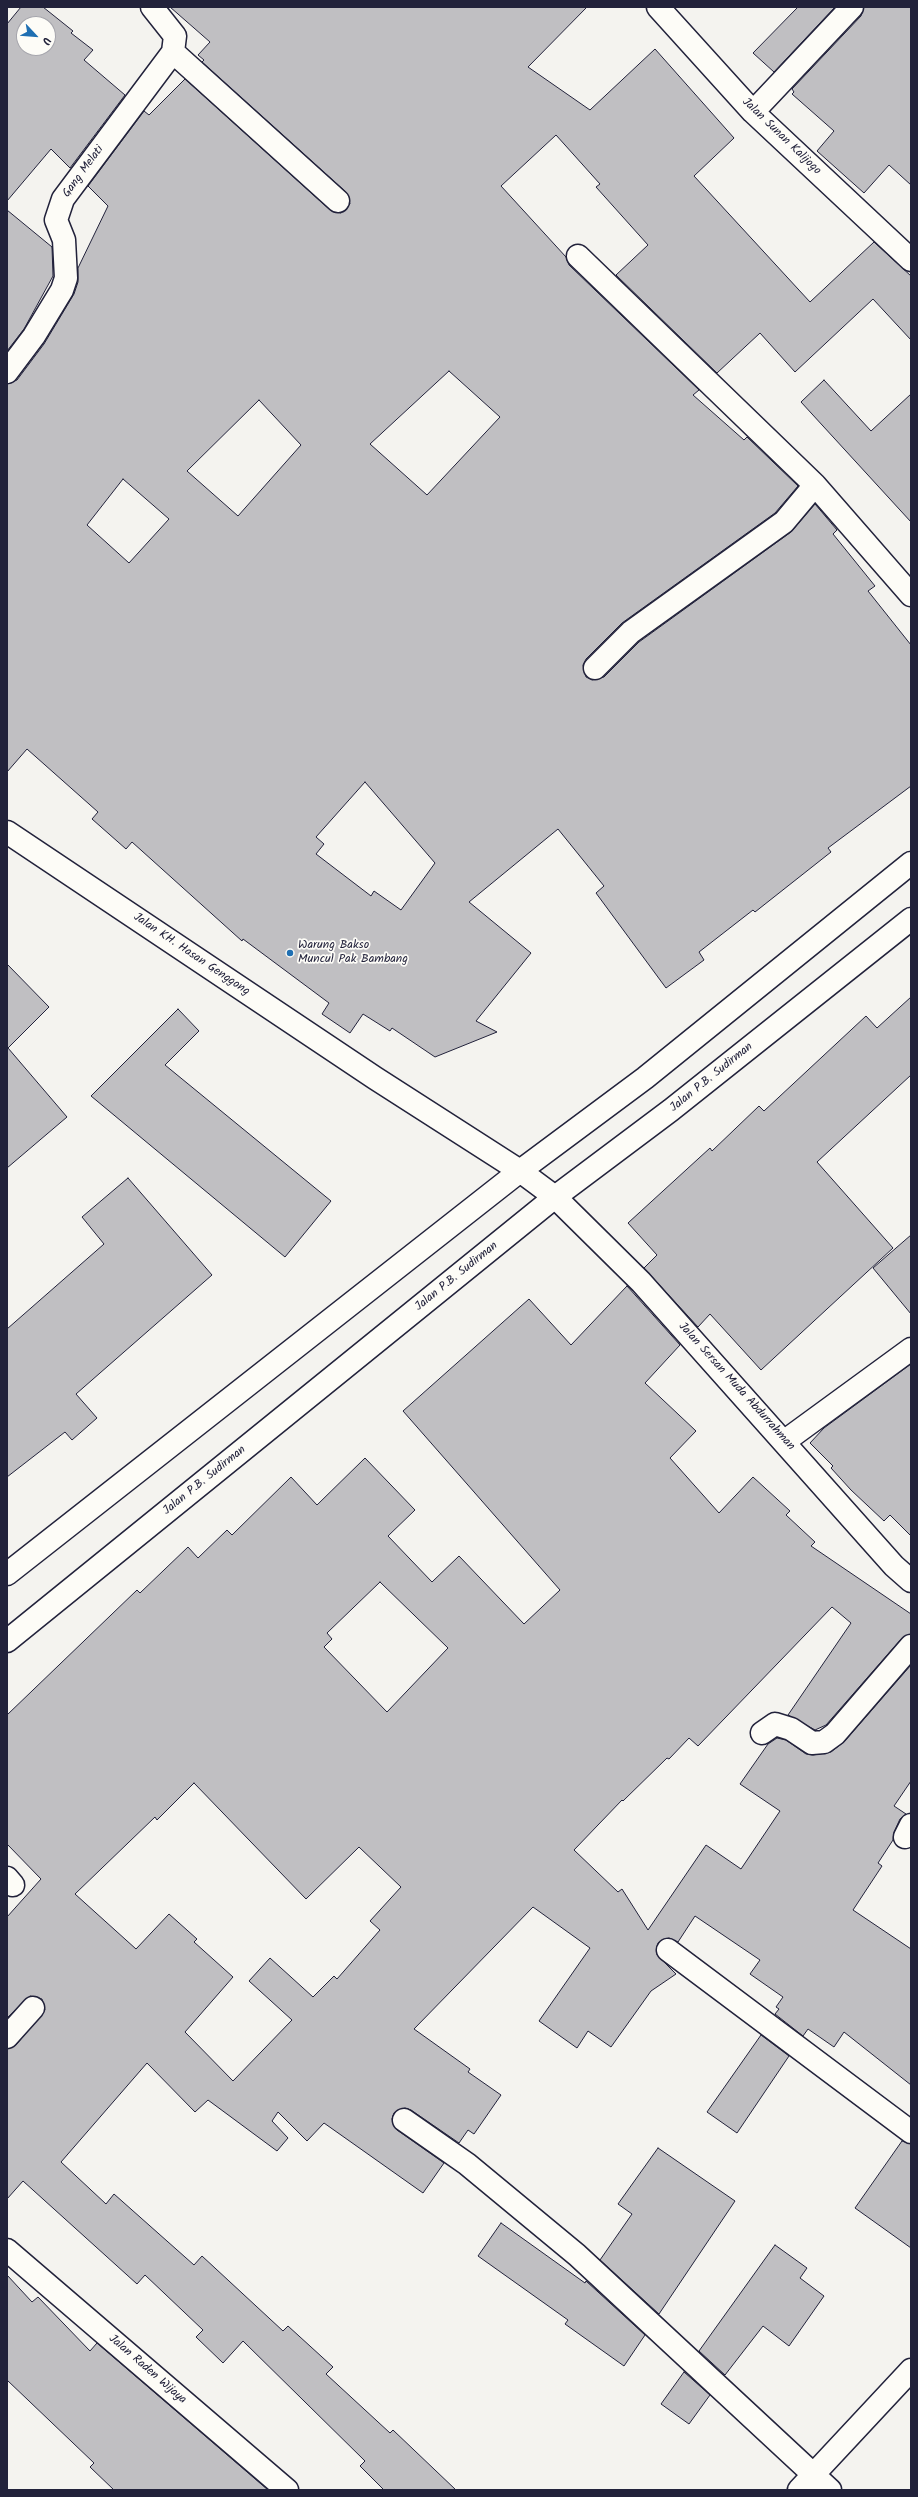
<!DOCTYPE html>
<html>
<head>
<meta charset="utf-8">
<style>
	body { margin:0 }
	#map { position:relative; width:918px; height:2497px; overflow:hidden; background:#f4f3ef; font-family:Kalam,sans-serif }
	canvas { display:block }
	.frame { position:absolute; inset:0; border:8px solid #22223b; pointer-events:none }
	.north { position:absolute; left:16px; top:16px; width:40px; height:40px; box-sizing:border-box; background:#fdfcf7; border:1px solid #a5a5ac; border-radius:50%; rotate:116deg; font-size:11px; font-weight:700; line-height:16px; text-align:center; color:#22223b }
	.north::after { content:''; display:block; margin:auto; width:14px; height:18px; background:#1f6fb2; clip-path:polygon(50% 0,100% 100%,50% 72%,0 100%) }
</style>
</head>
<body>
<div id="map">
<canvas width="918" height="2497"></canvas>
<div class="frame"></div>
<div class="north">U</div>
</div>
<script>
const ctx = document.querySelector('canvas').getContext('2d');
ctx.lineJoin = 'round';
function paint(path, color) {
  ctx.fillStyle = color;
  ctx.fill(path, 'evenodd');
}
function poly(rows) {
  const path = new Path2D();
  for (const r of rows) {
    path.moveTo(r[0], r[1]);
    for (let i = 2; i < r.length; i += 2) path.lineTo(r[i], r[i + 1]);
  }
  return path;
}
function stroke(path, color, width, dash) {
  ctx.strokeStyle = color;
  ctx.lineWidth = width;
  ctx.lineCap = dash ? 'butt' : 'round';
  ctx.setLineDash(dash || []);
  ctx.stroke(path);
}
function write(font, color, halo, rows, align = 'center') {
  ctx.font = font + ' Kalam,sans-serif';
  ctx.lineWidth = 3.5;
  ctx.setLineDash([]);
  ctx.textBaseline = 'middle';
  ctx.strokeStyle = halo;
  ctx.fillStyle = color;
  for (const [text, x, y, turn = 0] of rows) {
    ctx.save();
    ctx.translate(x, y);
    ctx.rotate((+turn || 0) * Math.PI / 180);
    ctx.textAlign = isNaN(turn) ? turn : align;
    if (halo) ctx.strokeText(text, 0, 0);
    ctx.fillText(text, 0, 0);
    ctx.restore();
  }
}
const building = poly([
	[21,7,43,7,73,31,71,33,93,50,84,60,125,95,70,168,51,149,7,201,7,24,21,7],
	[24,24,48,24,48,48,24,48,24,24],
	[170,7,587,7,528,67,590,110,655,49,734,138,694,176,810,302,874,242,911,276,911,340,873,299,795,372,760,333,717,373,616,275,648,245,596,187,600,184,556,135,501,186,566,257,569,265,699,390,693,395,744,440,747,437,798,486,775,513,622,623,586,659,583,665,586,677,592,680,604,677,639,642,791,532,815,504,837,530,833,534,875,586,868,591,911,645,911,786,828,848,831,852,755,912,753,910,699,952,704,960,666,988,596,893,604,886,558,829,469,902,531,953,476,1021,497,1032,435,1057,392,1028,390,1031,363,1014,350,1033,322,1014,329,1003,243,939,242,941,132,842,126,849,92,819,98,812,27,749,7,772,7,384,17,380,44,344,74,294,78,282,78,268,108,206,88,186,144,111,149,115,185,79,330,210,341,213,350,204,346,192,202,62,204,60,198,55,210,42,170,7],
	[449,371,500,417,427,495,370,444,449,371],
	[259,400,301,445,238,516,187,471,259,400],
	[123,479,169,519,129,563,87,525,123,479],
	[365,782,435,863,401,910,374,891,371,896,316,854,324,844,316,837,365,782],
	[798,7,835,7,774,72,753,53,798,7],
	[864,7,911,7,911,185,889,165,864,193,817,151,834,131,792,94,794,92,792,89,861,16,864,7],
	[7,210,52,247,53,276,24,329,7,351,7,210],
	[824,380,871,431,911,394,911,522,801,402,824,380],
	[7,964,49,1007,8,1048,67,1117,7,1168,7,964],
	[911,997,911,1075,817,1162,893,1248,761,1370,710,1314,698,1327,644,1268,657,1255,628,1223,710,1148,712,1151,759,1106,764,1111,866,1016,877,1028,911,997],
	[178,1009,199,1031,165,1065,331,1201,285,1257,91,1096,178,1009],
	[128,1178,212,1275,76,1394,97,1418,72,1440,65,1432,7,1477,7,1329,104,1244,82,1217,128,1178],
	[911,1235,911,1314,873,1268,911,1235],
	[627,1286,680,1345,645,1383,696,1431,670,1458,719,1513,753,1477,790,1511,786,1515,815,1542,811,1546,911,1614,911,1634,902,1638,826,1725,815,1730,788,1715,851,1623,832,1607,698,1746,689,1738,669,1759,667,1758,623,1801,622,1800,574,1850,618,1892,622,1889,648,1930,706,1845,741,1869,780,1811,740,1784,768,1744,777,1738,786,1740,806,1754,813,1755,831,1752,844,1742,911,1665,911,1781,894,1806,906,1814,900,1819,894,1832,893,1840,878,1863,882,1866,853,1910,911,1949,911,2085,844,2032,834,2047,808,2029,803,2036,775,2014,779,2009,776,2007,783,1997,750,1974,760,1960,695,1916,678,1942,669,1938,658,1943,657,1955,676,1974,651,1991,611,2047,588,2031,577,2048,539,2021,590,1948,533,1907,414,2029,470,2069,468,2072,501,2095,474,2134,468,2130,459,2143,411,2110,405,2108,394,2113,392,2119,397,2130,444,2163,423,2193,324,2123,307,2141,278,2112,272,2121,288,2138,277,2151,208,2100,195,2112,147,2063,61,2162,106,2204,114,2194,194,2265,202,2256,283,2331,288,2326,333,2367,326,2374,390,2433,393,2430,456,2490,384,2490,360,2466,365,2461,243,2341,223,2363,196,2337,203,2330,145,2275,137,2284,23,2181,7,2199,7,2049,16,2045,45,2010,42,1999,30,1996,7,2018,7,1917,41,1879,7,1844,7,1715,137,1590,140,1593,188,1547,198,1558,227,1530,232,1535,291,1477,317,1505,365,1458,415,1510,388,1536,432,1582,459,1556,524,1624,560,1590,403,1411,529,1299,571,1345,627,1286],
	[380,1582,448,1648,387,1712,324,1647,332,1639,327,1633,380,1582],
	[194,1783,306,1899,359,1847,401,1887,370,1921,380,1930,337,1979,334,1976,313,1997,270,1958,249,1981,292,2020,233,2081,185,2032,233,1977,194,1942,197,1939,169,1914,136,1949,75,1894,155,1817,157,1820,194,1783],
	[911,1364,911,1536,890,1515,884,1521,851,1490,831,1468,833,1466,810,1443,824,1428,911,1364],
	[761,2035,789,2056,737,2133,707,2112,761,2035],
	[902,2141,911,2144,911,2248,855,2208,902,2141],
	[658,2148,735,2201,659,2314,600,2260,632,2214,618,2204,658,2148],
	[501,2223,585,2283,586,2281,645,2335,624,2366,565,2324,568,2320,478,2256,501,2223],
	[775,2245,807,2268,800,2278,824,2296,789,2346,763,2326,725,2375,699,2351,775,2245],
	[7,2275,32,2302,38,2297,90,2351,97,2343,268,2490,114,2490,90,2467,94,2463,7,2380,7,2275],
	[684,2372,710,2395,689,2424,661,2404,684,2372]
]);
paint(building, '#c0bfc2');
stroke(building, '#22223b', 1);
const minor = poly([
	[658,7,753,112,911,260],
	[173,52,338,201],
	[753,112,852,7],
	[578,256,815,485],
	[7,372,34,336,62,290,66,278,64,240,56,220,63,199,173,52,175,36,152,7],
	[595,668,631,632,784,522,815,485,911,595],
	[555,1197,641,1282,894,1566,911,1581],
	[785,1441,911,1349],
	[762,1733,775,1724,791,1729,812,1743,824,1742,835,1734,911,1646],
	[905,1837,911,1825],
	[7,1878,13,1885],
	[668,1950,911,2132],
	[7,2037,33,2008],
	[404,2120,467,2164,577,2255,830,2490],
	[799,2490,911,2370]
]);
const primary = poly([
	[520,1171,645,1078,911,863],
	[555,1197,671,1110,911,919]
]);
const trunk = poly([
	[7,832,375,1078,520,1171,555,1197,7,1641],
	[7,1574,520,1171],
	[7,2250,287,2490]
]);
stroke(minor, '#22223b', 25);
stroke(primary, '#22223b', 25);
stroke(trunk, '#22223b', 25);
stroke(minor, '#fdfcf7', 22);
stroke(primary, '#fdfcf7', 22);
stroke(trunk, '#fdfcf7', 22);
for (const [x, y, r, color] of [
	[290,953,4,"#1f6fb2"]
]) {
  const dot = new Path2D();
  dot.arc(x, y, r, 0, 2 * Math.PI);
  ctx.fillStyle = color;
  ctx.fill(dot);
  stroke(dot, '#fdfcf7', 1.5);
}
write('12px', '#22223b', '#fdfcf7', [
	["Jalan Sunan Kalijogo",781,137,44],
	["Gang Melati",84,172,-54],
	["Jalan KH. Hasan Genggong",191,955,34],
	["Jalan P.B. Sudirman",712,1078,-39],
	["Jalan P.B. Sudirman",457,1277,-39],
	["Jalan Sersan Muda Abdurrahman",736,1387,48],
	["Jalan P.B. Sudirman",205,1481,-39],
	["Jalan Raden Wijaya",147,2370,41]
]);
write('12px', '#22223b', '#fdfcf7', [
	["Warung Bakso",298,946],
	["Muncul Pak Bambang",298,960]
], 'left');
</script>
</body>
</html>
